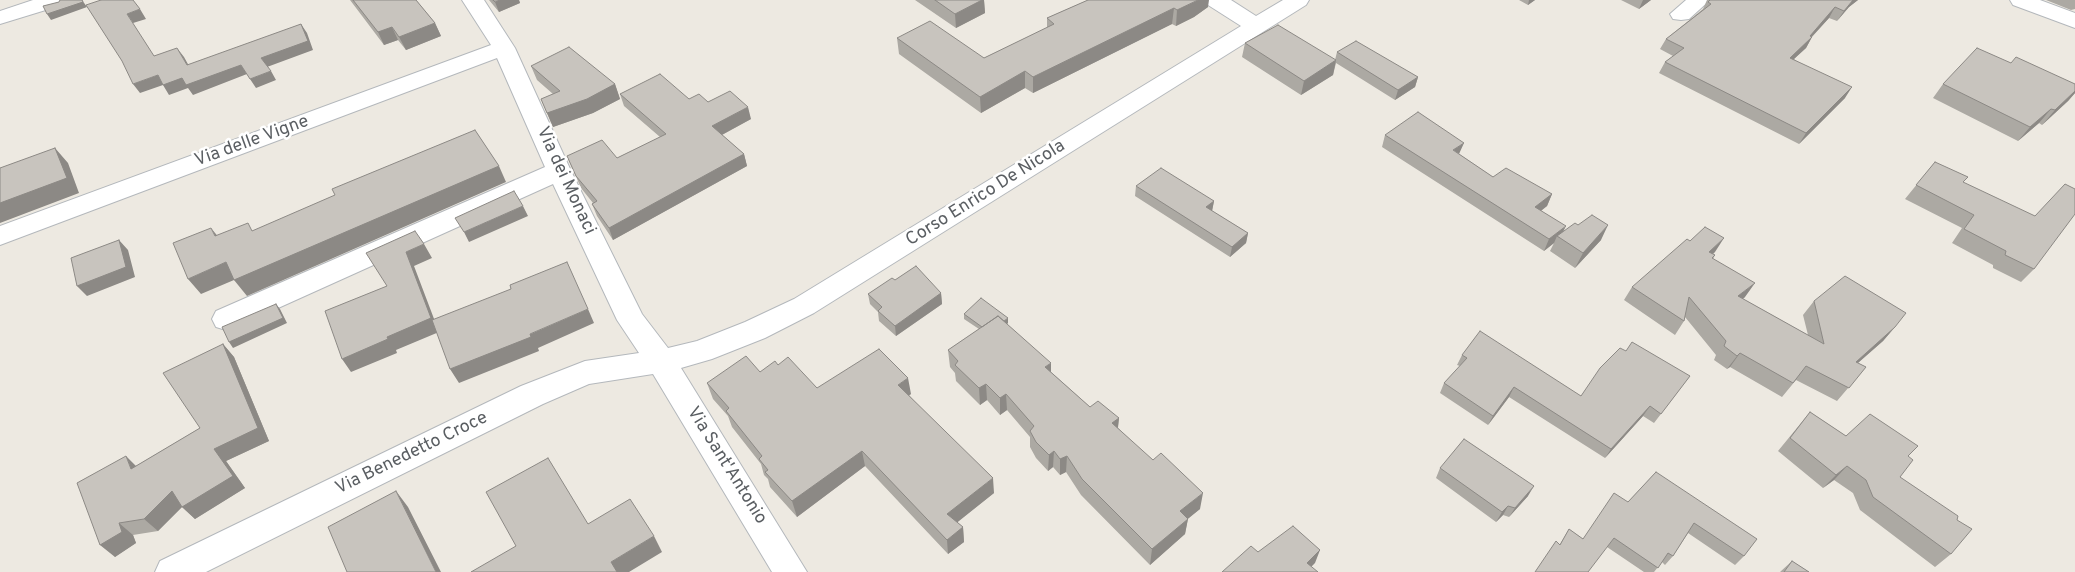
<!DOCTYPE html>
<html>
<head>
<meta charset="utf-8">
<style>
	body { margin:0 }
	canvas { display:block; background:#ede9e1 }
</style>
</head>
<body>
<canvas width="2075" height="572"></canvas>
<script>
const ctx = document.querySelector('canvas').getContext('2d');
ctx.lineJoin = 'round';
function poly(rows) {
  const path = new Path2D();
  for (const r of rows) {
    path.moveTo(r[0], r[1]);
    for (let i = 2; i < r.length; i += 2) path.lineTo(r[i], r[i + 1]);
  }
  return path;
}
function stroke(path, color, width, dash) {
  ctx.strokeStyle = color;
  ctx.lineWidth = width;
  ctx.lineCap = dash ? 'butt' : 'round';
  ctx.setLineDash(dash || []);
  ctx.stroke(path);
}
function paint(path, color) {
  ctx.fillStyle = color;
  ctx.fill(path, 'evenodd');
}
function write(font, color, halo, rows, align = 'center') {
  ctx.font = font + ' Overpass,sans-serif';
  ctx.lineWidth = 5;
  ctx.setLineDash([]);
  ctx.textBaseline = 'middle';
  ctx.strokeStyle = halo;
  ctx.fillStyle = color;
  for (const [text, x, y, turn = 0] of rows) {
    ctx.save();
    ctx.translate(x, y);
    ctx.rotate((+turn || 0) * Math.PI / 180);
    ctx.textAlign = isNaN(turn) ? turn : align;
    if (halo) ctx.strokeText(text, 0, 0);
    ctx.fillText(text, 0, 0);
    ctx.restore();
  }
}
const minor = poly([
	[33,0,65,0,62,5,0,24,0,11,33,0],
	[462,0,484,0,515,48,571,171,642,314,668,348,697,341,745,322,794,299,1241,26,1208,5,1205,0,1231,0,1256,16,1283,0,1309,0,1306,5,814,313,765,338,712,359,681,368,807,572,772,572,653,374,589,384,543,404,206,572,155,572,160,561,521,386,585,361,639,353,617,320,553,184,236,327,226,330,216,327,212,319,216,311,545,167,497,58,0,245,0,226,491,45,462,0],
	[1686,0,1710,0,1689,19,1681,20,1673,19,1670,14,1686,0],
	[2010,0,2040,0,2075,13,2075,28,2013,5,2010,0]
]);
stroke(minor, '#b4b8bc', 2);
paint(minor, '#fff');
paint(poly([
	[350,0,416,0,435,23,441,36,406,50,398,40,384,45],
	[489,0,519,0,520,3,499,12],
	[915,0,984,0,985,13,956,28],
	[1088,0,1208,7,1194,17,1176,26,1172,24,1033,93,1025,88,981,113,899,54,897,38,984,58,1047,28,1047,18],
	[1519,0,1535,0,1528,5],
	[1621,0,1651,0,1639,9],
	[1707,0,1858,0,1849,7,1837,21,1829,18,1812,37,1806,48,1794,59,1845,98,1799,144,1659,73,1665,62,1673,56,1660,49,1666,39,1703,9],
	[2046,0,2075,0,2075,9,2071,10],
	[1245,43,1335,60,1337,52,1418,77,1415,87,1395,100,1336,63,1333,75,1301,95,1242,57],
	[2011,63,2075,84,2075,93,2068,101,2042,125,2039,123,2018,141,1933,98,1943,84],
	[531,66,615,84,620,99,593,113,553,127,541,99,553,94,537,80],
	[620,94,689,99,708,102,751,119,722,135,744,154,747,166,613,240,597,216,592,204,593,203,581,188,567,156,617,158,660,137,624,106],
	[1385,135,1459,154,1493,177,1552,194,1547,206,1541,211,1563,232,1578,225,1601,240,1575,268,1550,251,1554,243,1544,251,1382,147],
	[1935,162,1963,183,2034,269,2021,282,1993,268,1993,265,1952,243,1962,228,1905,199],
	[1136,186,1214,201,1212,211,1248,233,1246,243,1230,257,1135,196],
	[1715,252,1713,254,1715,255,1713,259,1745,297,1743,299,1808,335,1803,315,1814,301,1895,327,1883,341,1858,363,1866,367,1837,401,1796,380,1782,397,1730,367,1727,369,1714,360,1716,355,1685,317,1684,321,1675,335,1624,300,1632,287],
	[895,280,941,293,942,304,896,336,879,321,878,312,870,304,868,294],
	[964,314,1008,323,1007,324,1051,372,1090,407,1119,418,1118,428,1200,509,1188,518,1185,534,1150,565,1081,495,1066,472,1060,475,1053,467,1048,471,1036,458,1030,447,1030,437,1007,410,1000,415,987,400,980,405,956,381,955,373,950,367,948,350,979,329,964,319],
	[223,344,234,357,269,441,226,461,245,488,195,519,182,507,158,531,133,535,136,543,115,557,77,483,136,466,200,428],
	[1626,351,1690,376,1654,423,1643,416,1605,458,1509,397,1488,425,1440,393,1444,383,1460,366,1457,365,1462,355,1581,396],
	[778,365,817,388,911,394,909,395,994,493,957,522,963,527,964,542,948,554,865,466,797,517,770,487,768,479,764,475,761,464,732,427,728,416,713,399,707,383,760,372],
	[1810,412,1846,436,1908,456,1900,477,1951,554,1935,567,1860,510,1853,493,1834,480,1823,488,1778,451],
	[1440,468,1528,496,1509,517,1503,515,1496,522,1436,478],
	[1656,472,1744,556,1735,565,1688,533,1673,556,1665,565,1662,562,1654,572,1644,572,1607,547,1560,544,1569,529,1583,539,1628,502],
	[1792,561,1809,572,1780,572]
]), '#aca9a3');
paint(poly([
	[82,0,87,7,51,20,47,14],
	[500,0,519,0,520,3,499,12,495,2],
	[982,0,984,0,985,13,956,28,955,14],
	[1198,0,1209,0,1208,7,1194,17,1176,26,1177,10],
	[1529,0,1535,0,1528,5],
	[1643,0,1651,0,1639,9],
	[1853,0,1858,0,1849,7,1837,21,1844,11],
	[1835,7,1829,18,1806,43,1812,37,1806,48,1784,68,1790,58],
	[1174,8,1172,24,1033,93,1033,77],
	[140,9,146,19,133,23,127,14],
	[435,23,441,36,406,50,399,37],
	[301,24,307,33,313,50,267,67,261,58],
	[392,27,398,40,384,45,378,32],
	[177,48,184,57,194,75,187,65],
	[1336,60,1333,75,1301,95,1304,81],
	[241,65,247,74,193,95,188,88,169,95,163,85,140,93,133,84,158,75,182,78],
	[271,71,276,80,256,88,250,79],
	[1025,71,1025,88,981,113,980,97],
	[1418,77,1415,87,1395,100,1398,90],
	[615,84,620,99,593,113,553,127,547,113],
	[1852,87,1845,98,1799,144,1806,133],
	[2075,91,2075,93,2068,101,2042,125,2055,110],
	[748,107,751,119,716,138,712,126],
	[2051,109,2039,123,2018,141,2030,127],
	[1464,143,1459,154,1453,150],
	[55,148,68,163,79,193,0,223,0,203],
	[744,154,747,166,613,240,609,228],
	[499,166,506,182,247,296,234,280,201,294,188,279,226,262],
	[1552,194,1547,206,1530,219,1535,207],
	[1214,201,1212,211,1206,207],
	[523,206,528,216,469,242,464,232],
	[1608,225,1601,240,1575,268,1583,253],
	[1566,226,1560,238,1557,236,1554,243,1544,251,1549,239],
	[211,228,224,244,215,236],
	[1248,233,1246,243,1230,257,1232,247],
	[1724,238,1715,252,1700,265,1709,252],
	[119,240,128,250,135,277,87,296,77,286],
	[424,244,432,258,414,266,439,332,396,350,397,353,351,372,342,359,387,337,406,252],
	[1755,283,1745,297,1728,309,1738,296],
	[941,293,942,304,896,336,895,326],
	[276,304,280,309,287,323,233,348,229,342],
	[588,309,594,323,538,348,539,351,459,383,450,369],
	[1008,318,1008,323,990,337,990,332],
	[1895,327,1883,341,1844,375,1856,362],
	[223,344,234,357,269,441,226,461,245,488,195,519,182,507,214,449],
	[1740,353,1730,367,1727,369,1737,356],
	[1051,363,1051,379,1045,367],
	[908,378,911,394,901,401,898,385],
	[986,384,987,400,980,405,979,388],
	[1514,387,1509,397,1488,425,1493,416],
	[1006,394,1007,410,1000,415,1000,398],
	[1650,406,1643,416,1605,458,1611,449],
	[1119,418,1117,434,1112,423],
	[862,451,865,466,797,517,792,501],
	[1054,451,1053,467,1048,471,1049,455],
	[126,456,139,469,131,469],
	[1067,456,1066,472,1060,475,1060,459],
	[1847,466,1834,480,1823,488,1836,475],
	[993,478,994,493,949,529,947,514],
	[1534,486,1528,496,1509,517,1515,508],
	[172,491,185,504,158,531,144,519],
	[396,491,408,507,441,572,436,572],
	[1203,493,1200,509,1178,527,1180,511],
	[1508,506,1503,515,1496,522,1502,512],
	[1188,519,1185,534,1150,565,1152,549],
	[119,523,133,535,136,543,115,557,100,545],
	[963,527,964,542,948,554,947,540],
	[654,536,662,552,629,572,616,572,611,562],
	[1320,550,1315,563,1306,572,1307,563]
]), '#8c8985');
const building = poly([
	[60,0,82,0,83,2,47,14,43,6,59,2,60,0],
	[101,0,133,0,140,9,127,14,154,56,177,48,187,65,301,24,308,41,261,58,271,71,250,79,241,65,186,85,182,78,163,85,158,75,133,84,122,61,86,5,101,0],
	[353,0,416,0,435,23,399,37,392,27,378,32,353,0],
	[493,0,500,0,495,2,493,0],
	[935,0,982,0,955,14,935,0],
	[1088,0,1198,0,1177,10,1174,8,1033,77,1025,71,980,97,897,38,930,21,984,58,1054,24,1047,18,1088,0],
	[1710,0,1853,0,1844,11,1835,7,1810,36,1812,37,1790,58,1852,87,1806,133,1665,62,1684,48,1666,39,1711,4,1708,2,1710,0],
	[1278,25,1336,60,1304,81,1245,43,1278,25],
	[1356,41,1418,77,1398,90,1337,52,1356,41],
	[569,47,615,84,587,99,547,113,541,99,560,91,531,66,569,47],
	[1977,48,2011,63,2016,57,2075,84,2075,91,2055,110,2051,109,2030,127,1943,84,1977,48],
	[660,74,689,99,699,94,708,102,730,91,748,107,712,126,744,154,609,228,592,204,597,201,576,176,567,156,602,140,617,158,666,134,620,94,660,74],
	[1418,112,1464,143,1453,150,1493,177,1506,168,1552,194,1535,207,1566,226,1549,239,1385,135,1418,112],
	[475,130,499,166,234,280,226,262,188,279,173,243,211,228,215,236,248,223,252,231,335,195,332,189,475,130],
	[55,148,67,178,0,203,0,168,55,148],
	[1935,162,1968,177,1963,182,2035,216,2065,184,2075,189,2075,214,2034,269,2005,255,2006,251,1964,229,1974,215,1916,185,1935,162],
	[1161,168,1214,201,1206,207,1248,233,1232,247,1136,186,1161,168],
	[514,191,523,206,464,232,455,218,514,191],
	[1592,215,1608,225,1583,253,1557,236,1575,223,1578,225,1592,215],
	[1705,227,1724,238,1709,252,1715,255,1712,258,1755,283,1738,296,1824,344,1814,301,1845,276,1906,313,1895,327,1856,362,1866,367,1849,388,1806,366,1793,383,1740,353,1737,356,1724,346,1726,341,1689,297,1684,321,1632,287,1687,239,1690,241,1705,227],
	[415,231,424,244,406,252,431,318,387,337,388,339,342,359,325,311,387,286,366,253,415,231],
	[119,240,126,267,77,286,71,258,119,240],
	[567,262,588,309,530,334,531,337,450,369,432,320,511,289,510,285,567,262],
	[916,266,941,293,895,326,878,311,882,307,868,294,892,278,895,280,916,266],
	[981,298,1008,318,1004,321,998,316,982,327,964,314,981,298],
	[276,304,283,318,229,342,222,327,276,304],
	[998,316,1051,363,1045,367,1090,407,1098,401,1119,418,1112,423,1153,460,1161,453,1203,493,1180,511,1188,519,1152,549,1082,479,1067,456,1060,459,1054,451,1049,455,1036,442,1030,431,1034,426,1006,394,1000,398,986,384,979,388,955,365,958,361,948,350,998,316],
	[1480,331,1581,396,1600,368,1620,348,1626,351,1632,342,1690,376,1661,414,1650,406,1611,449,1514,387,1493,416,1444,383,1467,358,1462,355,1480,331],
	[223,344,258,428,214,449,233,476,182,507,172,491,144,519,119,523,122,532,100,545,77,483,126,456,131,469,200,428,163,373,223,344],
	[879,349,908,378,898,385,993,478,947,514,963,527,947,540,862,451,792,501,765,472,768,470,759,459,762,456,726,411,729,408,707,383,746,356,760,372,775,361,778,365,788,357,817,388,879,349],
	[1810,412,1846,436,1870,414,1918,446,1908,456,1913,460,1900,477,1958,516,1957,520,1972,529,1951,554,1873,497,1866,480,1847,466,1836,475,1790,438,1810,412],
	[1464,439,1534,486,1515,508,1508,506,1502,512,1440,468,1464,439],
	[548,458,588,524,630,499,654,536,611,562,617,572,471,572,516,546,486,492,548,458],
	[1656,472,1757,539,1744,556,1694,523,1673,556,1668,553,1658,568,1614,538,1588,572,1535,572,1556,541,1560,545,1569,529,1583,539,1614,493,1628,502,1656,472],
	[396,491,436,572,347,572,328,527,396,491],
	[1293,526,1320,550,1307,563,1318,572,1222,572,1251,546,1258,552,1293,526],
	[1792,561,1809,572,1784,572,1792,561]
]);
paint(building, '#c8c4be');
stroke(building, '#8c8985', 1);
write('18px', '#5a5e62', '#fff', [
	["Via delle Vigne",252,142,-20],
	["Via dei Monaci",565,181,65],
	["Corso Enrico De Nicola",986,194,-32],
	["Via Benedetto Croce",412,454,-26],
	["Via Sant'Antonio",726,466,58]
]);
</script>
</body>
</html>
